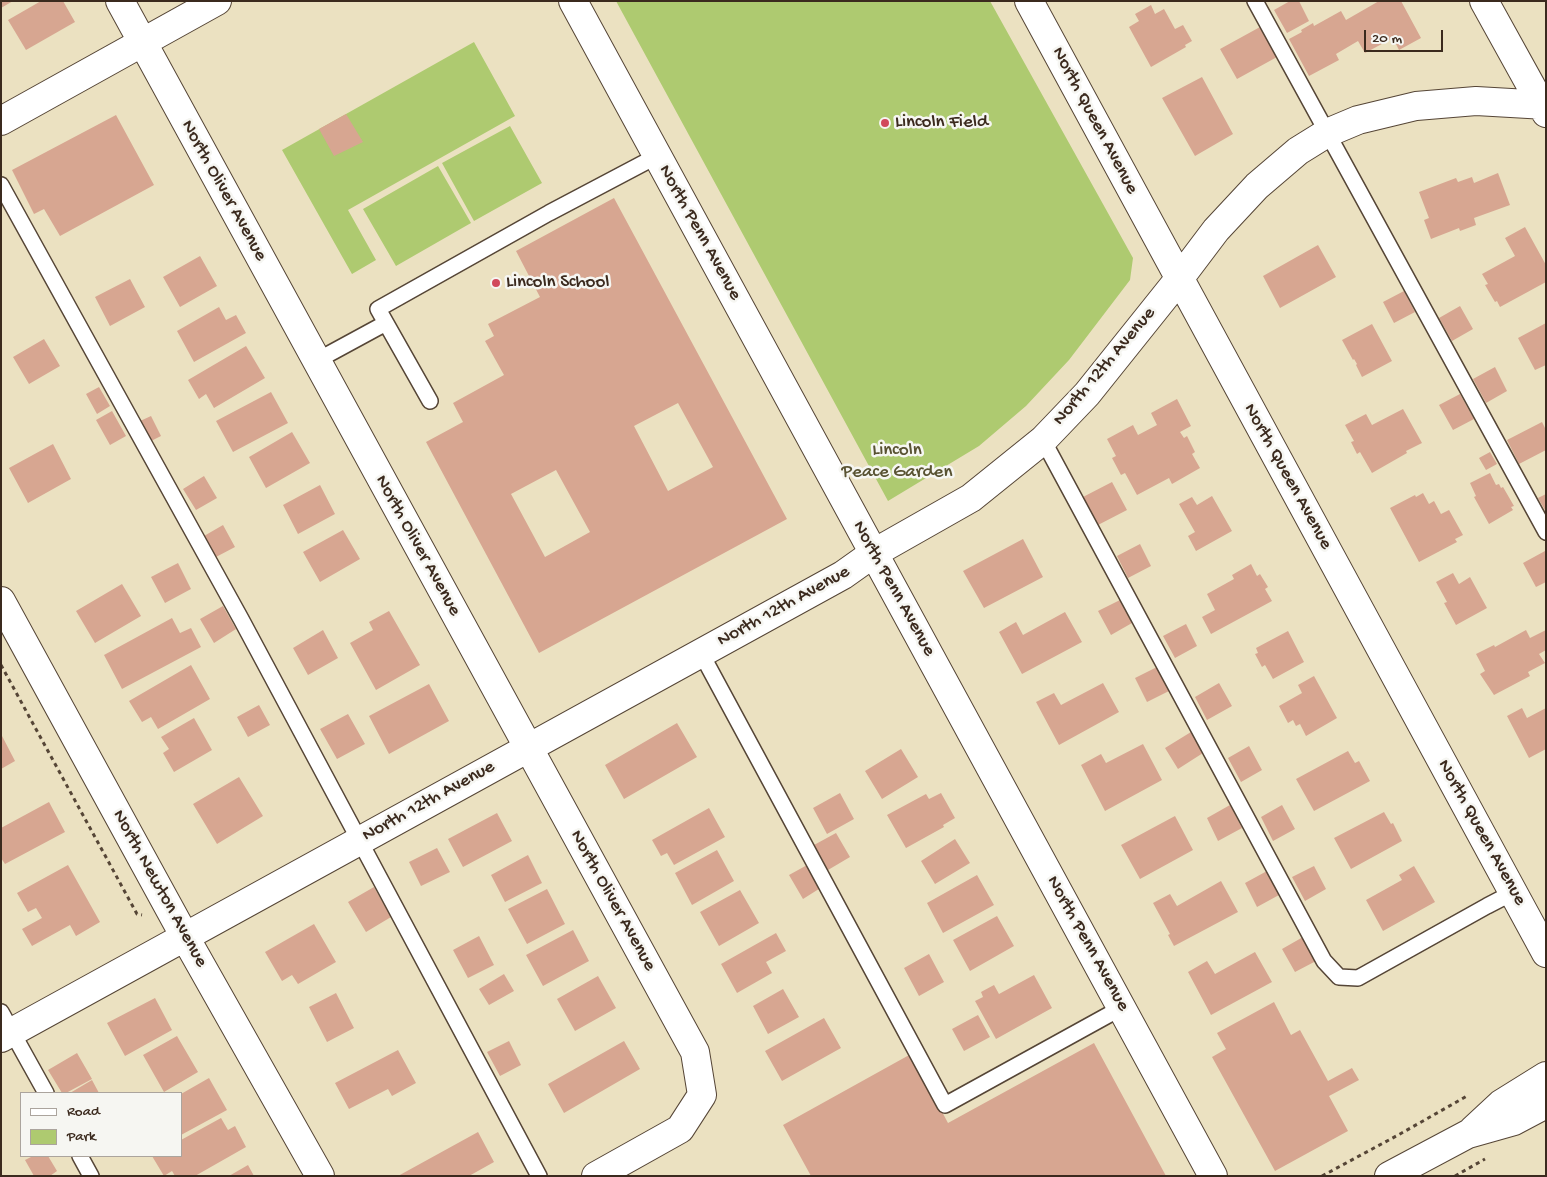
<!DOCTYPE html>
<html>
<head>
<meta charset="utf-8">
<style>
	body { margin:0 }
	#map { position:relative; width:1547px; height:1177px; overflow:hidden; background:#ebe1c1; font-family:"Gochi Hand",sans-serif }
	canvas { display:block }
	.frame { position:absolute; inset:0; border:2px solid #3b2a1e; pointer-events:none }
	.legend { position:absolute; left:20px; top:1092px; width:162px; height:65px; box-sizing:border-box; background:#f6f6f2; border:1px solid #aba49d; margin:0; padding:6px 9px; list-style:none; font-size:15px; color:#3b2a1e }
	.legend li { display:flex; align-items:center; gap:10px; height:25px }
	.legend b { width:25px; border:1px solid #aba49d }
	.scale { position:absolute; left:1364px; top:30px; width:79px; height:22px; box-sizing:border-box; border:2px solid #3b2a1e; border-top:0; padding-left:6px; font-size:15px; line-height:18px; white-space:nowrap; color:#3b2a1e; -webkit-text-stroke:4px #f6f6f2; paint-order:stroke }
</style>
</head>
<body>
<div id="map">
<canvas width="1547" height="1177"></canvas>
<div class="frame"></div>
<ul class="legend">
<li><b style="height:6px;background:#fff"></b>Road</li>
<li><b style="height:14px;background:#aeca70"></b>Park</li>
</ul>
<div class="scale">20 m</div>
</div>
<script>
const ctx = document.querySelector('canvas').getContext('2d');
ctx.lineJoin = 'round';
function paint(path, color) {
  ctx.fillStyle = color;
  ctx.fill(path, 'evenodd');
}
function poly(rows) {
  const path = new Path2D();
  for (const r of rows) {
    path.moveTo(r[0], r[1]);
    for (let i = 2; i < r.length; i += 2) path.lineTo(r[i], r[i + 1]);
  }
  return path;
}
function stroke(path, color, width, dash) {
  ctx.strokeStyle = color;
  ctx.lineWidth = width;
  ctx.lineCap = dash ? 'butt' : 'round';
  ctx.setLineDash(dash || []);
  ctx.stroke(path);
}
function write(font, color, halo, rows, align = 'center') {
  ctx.font = font + ' "Gochi Hand",sans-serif';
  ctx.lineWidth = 5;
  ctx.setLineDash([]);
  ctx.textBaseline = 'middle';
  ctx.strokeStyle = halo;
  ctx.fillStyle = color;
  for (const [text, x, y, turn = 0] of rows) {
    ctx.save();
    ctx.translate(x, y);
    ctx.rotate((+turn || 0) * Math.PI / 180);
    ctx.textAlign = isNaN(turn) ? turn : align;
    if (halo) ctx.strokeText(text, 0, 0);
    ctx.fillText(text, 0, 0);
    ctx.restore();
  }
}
paint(poly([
	[616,1,990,1,1133,258,1130,280,1069,360,1026,406,979,446,888,501],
	[474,42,515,116,348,210,376,260,352,274,282,150],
	[510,126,542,183,474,221,442,163],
	[438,166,471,223,396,266,363,209]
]), '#aeca70');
paint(poly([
	[1,1,13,1,1,8],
	[41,1,63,1,75,22,26,50,8,20],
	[1290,1,1299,1,1309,21,1287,33,1274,10],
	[1379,1,1401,1,1421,38,1399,50,1393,38,1365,53,1358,41,1336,54,1339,60,1309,76,1289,39,1302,32,1301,30,1313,23,1314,26,1341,11,1346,20],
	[1151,5,1155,14,1164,9,1175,29,1183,25,1192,41,1185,45,1186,47,1151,67,1129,27,1139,21,1135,14],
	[1260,27,1277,57,1237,79,1220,49],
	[1202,77,1233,134,1195,156,1162,98],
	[346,114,363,142,334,156,319,129],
	[116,115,154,185,60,236,44,209,34,214,12,170],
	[1498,173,1510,205,1474,218,1476,225,1460,231,1459,228,1431,239,1424,220,1429,218,1419,192,1456,178,1458,182,1472,177,1474,183],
	[614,198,787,519,539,653,426,442,463,422,453,403,504,375,485,341,494,336,488,324,540,297,516,251],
	[678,403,713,467,668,491,634,426],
	[556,470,590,532,545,557,511,494],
	[1525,227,1546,265,1546,282,1500,307,1497,301,1495,302,1485,285,1488,284,1482,274,1515,256,1505,238],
	[1318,245,1336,277,1280,308,1263,276],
	[200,256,217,286,180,307,163,277],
	[130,279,145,307,110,326,95,297],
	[1404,291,1415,312,1394,323,1383,302],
	[1460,306,1473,329,1452,341,1439,318],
	[219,307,226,320,236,315,246,333,194,362,177,331],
	[1546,323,1546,365,1535,370,1518,338],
	[1372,324,1392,361,1362,377,1356,365,1357,364,1354,359,1353,360,1342,340],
	[44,339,60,366,29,384,13,357],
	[246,346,265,378,214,408,206,394,199,399,188,380],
	[1495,367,1507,391,1486,403,1473,379],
	[99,387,110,406,97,414,86,394],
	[271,392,288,423,233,452,216,421],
	[1460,394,1474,419,1453,430,1439,405],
	[1177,399,1191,426,1180,432,1184,438,1187,436,1195,452,1192,454,1200,468,1172,484,1169,478,1137,495,1125,473,1121,475,1112,458,1116,456,1107,439,1133,425,1138,435,1157,425,1151,413],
	[1403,409,1422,443,1406,451,1407,453,1372,473,1360,452,1357,454,1351,442,1354,441,1345,425,1366,414,1372,425],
	[112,411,126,436,110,445,96,420],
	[151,416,161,436,149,442,138,422],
	[1542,422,1546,430,1546,450,1519,464,1507,440],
	[292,432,310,463,266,488,249,457],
	[53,444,71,479,28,503,9,468],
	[1490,452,1497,464,1486,470,1479,458],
	[1490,473,1496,485,1499,484,1501,488,1503,487,1514,506,1511,507,1513,510,1489,524,1474,497,1476,496,1470,483],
	[204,476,217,498,196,510,183,489],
	[1112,482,1127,510,1098,525,1083,497],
	[320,485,335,514,298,534,283,505],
	[1423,493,1429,504,1434,501,1441,514,1449,510,1463,535,1455,539,1457,542,1419,562,1390,508,1415,495,1416,497],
	[1546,494,1546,512,1538,498],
	[1212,496,1232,531,1196,551,1188,536,1195,532,1179,504,1192,497,1197,505],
	[223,525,235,547,216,557,204,536],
	[343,530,360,559,320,582,303,552],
	[1023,539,1043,577,984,608,963,571],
	[1140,544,1151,566,1128,578,1117,556],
	[1545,551,1546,582,1536,587,1523,563],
	[178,563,191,589,165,603,151,577],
	[1251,564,1257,576,1260,574,1268,587,1265,589,1272,601,1211,634,1202,617,1215,610,1207,594,1234,579,1232,575],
	[1453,573,1459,584,1470,577,1487,608,1456,625,1444,603,1447,602,1436,582],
	[122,584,141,616,95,643,76,611],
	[1120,600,1132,623,1111,635,1098,611],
	[223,606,236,629,214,643,200,619],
	[389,611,420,665,376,690,350,643,373,630,369,622],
	[1065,612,1082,642,1022,674,999,632,1016,622,1023,635],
	[172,618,180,633,191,628,201,647,122,689,104,655],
	[1186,624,1197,646,1175,658,1163,636],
	[323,630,338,658,308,675,293,648],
	[1526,630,1530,638,1546,630,1546,650,1539,654,1545,663,1528,672,1530,676,1494,695,1480,674,1485,671,1476,654,1494,645,1495,647],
	[1288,631,1304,662,1273,679,1265,665,1262,667,1255,654,1258,653,1256,648],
	[191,665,210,699,158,729,151,717,142,722,129,701],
	[1157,667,1169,691,1147,702,1135,678],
	[1314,676,1337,718,1306,736,1300,724,1296,726,1293,720,1288,723,1279,706,1302,693,1298,685],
	[1103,683,1119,712,1059,745,1036,702,1054,693,1061,705],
	[1219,683,1232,706,1207,720,1195,697],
	[429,684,449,721,389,754,369,716],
	[259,705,270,725,248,737,237,717],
	[1522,708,1527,718,1546,708,1546,749,1529,758,1507,716],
	[348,714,365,744,337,759,320,729],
	[194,718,212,750,174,772,163,753,169,749,161,737],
	[677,723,697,757,624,799,605,765],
	[1191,732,1203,753,1178,769,1165,748],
	[1,734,15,761,1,769],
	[1143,744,1162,780,1105,811,1081,765,1101,754,1106,763],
	[1249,746,1262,770,1241,782,1228,758],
	[901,749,918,777,882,799,865,771],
	[1348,751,1355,763,1359,761,1370,781,1314,811,1296,779],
	[239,777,263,816,217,844,193,804],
	[840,793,854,819,827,834,813,808],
	[941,793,955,818,943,825,944,827,906,848,887,815,926,794,929,799],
	[49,802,65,832,5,864,1,858,1,828],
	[1230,805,1242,828,1218,841,1207,818],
	[1282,805,1295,829,1273,841,1261,817],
	[709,808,725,837,674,865,667,853,661,856,652,840],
	[1384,812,1391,824,1393,823,1402,841,1351,869,1334,838],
	[497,813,512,841,463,867,448,839],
	[1175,816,1193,850,1140,879,1121,845],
	[836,833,850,857,828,870,814,845],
	[955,839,970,863,935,884,921,861],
	[437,848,450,872,421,886,409,862],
	[717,850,734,881,692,905,675,873],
	[528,855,542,883,505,902,491,875],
	[809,864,822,887,803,899,789,875],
	[68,865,100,922,76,936,70,925,32,946,22,929,42,918,36,908,28,912,17,893],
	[1314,866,1326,889,1305,901,1292,877],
	[1414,866,1435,902,1383,931,1366,900,1402,880,1399,875],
	[1267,871,1279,895,1257,907,1245,883],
	[977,875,994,905,943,933,927,903],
	[1221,881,1238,912,1174,946,1168,935,1170,934,1153,903,1170,894,1177,906],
	[374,887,391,917,366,932,348,902],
	[547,889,565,924,527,944,508,909],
	[740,890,759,923,719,946,700,912],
	[997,916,1014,946,970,971,953,940],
	[314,924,336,962,298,984,292,975,282,981,265,952],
	[573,930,589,961,543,986,526,955],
	[776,933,786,951,766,962,772,973,737,993,721,964],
	[479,936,494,965,468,978,453,950],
	[1303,937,1316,961,1295,972,1282,949],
	[1255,952,1272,982,1211,1015,1188,972,1207,961,1215,974],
	[929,954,944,982,919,996,904,968],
	[504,974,514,991,489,1005,479,989],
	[1034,975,1052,1008,996,1039,975,1001,983,997,981,992,994,985,999,994],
	[598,976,616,1008,575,1031,557,999],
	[783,989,799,1017,768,1034,753,1006],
	[336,993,354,1028,327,1042,309,1007],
	[155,998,172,1030,125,1056,107,1023],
	[1274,1002,1291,1035,1300,1030,1328,1081,1352,1068,1359,1080,1329,1096,1348,1131,1275,1171,1212,1057,1226,1049,1217,1033],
	[978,1015,990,1037,964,1051,952,1029],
	[824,1018,841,1048,782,1081,765,1051],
	[177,1036,198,1072,164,1092,143,1055],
	[509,1041,521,1065,500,1076,487,1052],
	[624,1041,640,1069,564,1113,548,1084],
	[1094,1043,1166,1176,811,1176,783,1125,911,1054,948,1123],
	[398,1050,416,1083,392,1096,388,1089,349,1109,335,1083],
	[77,1053,92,1079,66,1093,62,1093,48,1070],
	[209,1078,227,1110,181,1135,181,1094],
	[92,1080,99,1093,70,1093],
	[221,1118,228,1130,235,1126,246,1147,195,1176,175,1176,172,1171,164,1176,152,1156,181,1156,181,1140],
	[478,1132,494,1162,469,1176,398,1176],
	[33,1156,48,1156,57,1171,50,1176,34,1176,25,1160],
	[248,1165,254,1176,229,1176]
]), '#d7a691');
const service = poly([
	[1255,1,1546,532],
	[1,185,241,619,539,1176],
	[316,361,386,323],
	[430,401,378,309,549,213,657,156],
	[1043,440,1324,961,1339,977,1358,978,1487,906,1514,892],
	[701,653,945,1105,1121,1008],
	[1,1012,46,1093],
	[80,1156,91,1176]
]);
const minor = poly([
	[120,1,695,1052,702,1095,680,1129,596,1176],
	[1029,1,1546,953],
	[1484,1,1546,113],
	[1,121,217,1],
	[1,601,185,937,320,1176],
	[1,1038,843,575,874,553,971,498,1043,440,1087,394,1179,279,1216,230,1257,186,1298,151,1327,133,1358,120,1416,106,1476,101,1546,105]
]);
const tertiary = poly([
	[1473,1130,1501,1104,1546,1076],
	[1389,1176,1468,1134,1514,1121,1546,1104]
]);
const secondary = poly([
	[573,1,1213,1176]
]);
stroke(service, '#554536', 18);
stroke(minor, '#554536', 30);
stroke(tertiary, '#554536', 30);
stroke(secondary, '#554536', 30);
stroke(poly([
	[1,665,137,914,142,915],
	[1322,1176,1400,1134,1467,1096],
	[1455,1176,1485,1159]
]), '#554536', 3, [4, 4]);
stroke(service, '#fff', 15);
stroke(minor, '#fff', 28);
stroke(tertiary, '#fff', 28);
stroke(secondary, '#fff', 28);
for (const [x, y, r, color] of [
	[885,123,5,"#d1495b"],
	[496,283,5,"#d1495b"]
]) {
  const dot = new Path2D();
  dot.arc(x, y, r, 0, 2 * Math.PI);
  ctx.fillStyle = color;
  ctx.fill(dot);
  stroke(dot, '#f6f6f2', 2);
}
write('19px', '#3b2a1e', '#f6f6f2', [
	["North Queen Avenue",1094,121,62],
	["North Oliver Avenue",223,191,61],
	["North Penn Avenue",699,233,61],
	["North 12th Avenue",1105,367,-50],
	["North Queen Avenue",1287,477,61],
	["North Oliver Avenue",417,546,61],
	["North Penn Avenue",893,589,61],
	["North 12th Avenue",784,607,-29],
	["North 12th Avenue",429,802,-29],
	["North Queen Avenue",1481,833,61],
	["North Newton Avenue",159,889,61],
	["North Oliver Avenue",612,901,61],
	["North Penn Avenue",1087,944,61]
]);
write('19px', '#3b2a1e', '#f6f6f2', [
	["Lincoln Field",895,123],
	["Lincoln School",506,283]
], 'left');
write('19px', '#585232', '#f6f6f2', [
	["Lincoln",897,451],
	["Peace Garden",897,473]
]);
</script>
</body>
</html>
